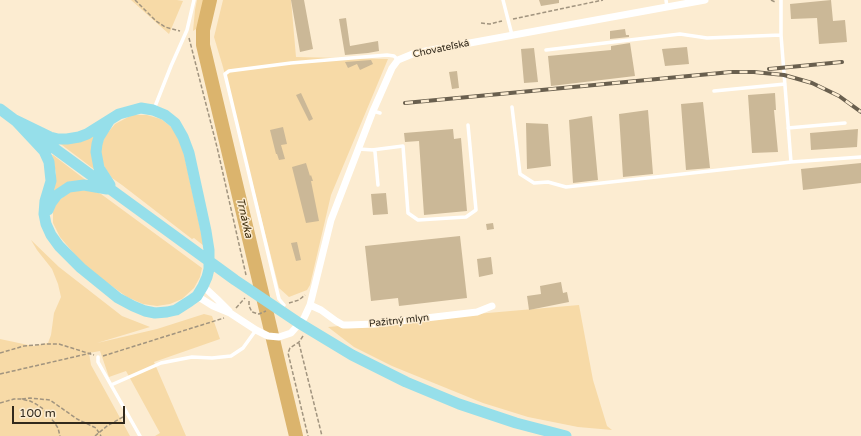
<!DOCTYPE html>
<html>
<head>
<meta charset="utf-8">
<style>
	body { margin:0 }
	#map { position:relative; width:861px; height:436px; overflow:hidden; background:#fcecd1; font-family:"Varela Round",sans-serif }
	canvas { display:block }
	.scale { position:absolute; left:12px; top:406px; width:113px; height:18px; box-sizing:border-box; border:2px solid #31291c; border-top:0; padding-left:5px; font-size:12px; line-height:14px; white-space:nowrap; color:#31291c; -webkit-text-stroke:3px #fcecd1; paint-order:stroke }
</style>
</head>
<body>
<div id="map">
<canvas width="861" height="436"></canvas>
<div class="scale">100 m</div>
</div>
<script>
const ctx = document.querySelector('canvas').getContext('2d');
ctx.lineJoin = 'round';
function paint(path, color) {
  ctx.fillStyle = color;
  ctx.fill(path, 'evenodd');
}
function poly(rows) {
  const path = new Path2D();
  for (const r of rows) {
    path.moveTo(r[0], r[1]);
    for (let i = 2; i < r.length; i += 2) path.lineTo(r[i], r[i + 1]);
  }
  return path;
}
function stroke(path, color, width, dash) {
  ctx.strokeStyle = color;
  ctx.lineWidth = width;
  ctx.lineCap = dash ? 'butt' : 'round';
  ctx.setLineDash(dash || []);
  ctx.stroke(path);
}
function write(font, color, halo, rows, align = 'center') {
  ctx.font = font + ' "Varela Round",sans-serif';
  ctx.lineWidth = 3;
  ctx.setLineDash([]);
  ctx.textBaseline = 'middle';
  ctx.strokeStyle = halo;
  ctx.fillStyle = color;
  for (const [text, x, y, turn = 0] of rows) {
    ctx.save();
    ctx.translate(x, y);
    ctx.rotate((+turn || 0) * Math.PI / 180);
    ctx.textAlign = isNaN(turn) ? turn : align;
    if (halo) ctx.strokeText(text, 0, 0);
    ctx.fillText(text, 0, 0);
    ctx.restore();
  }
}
paint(poly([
	[131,0,177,0,183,1,169,34],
	[197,0,205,0,199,27,193,31,195,10],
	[223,0,291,0,296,57,388,59,331,195,310,285,307,290,289,297,279,288,223,67,214,37],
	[132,115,147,115,161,119,174,129,182,145,204,246,194,238,192,239,122,185,112,178,105,168,101,158,101,147,105,136,115,124],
	[97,132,95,170,58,142],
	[52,155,53,155,87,181,68,182,60,187,53,193,56,173],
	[90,190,101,194,202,268,200,277,194,288,182,299,170,304,157,306,143,304,127,297,106,282,82,263,60,237,53,223,53,212,55,204,70,191],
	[31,240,59,267,122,316,150,327,97,343,157,329,204,314,212,316,220,339,154,362,186,436,155,436,160,433,126,371,109,377,100,351,89,353,91,365,130,436,0,436,0,339,33,346,48,343,51,335,54,313,61,297,58,284,52,269,37,250],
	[579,305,593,380,607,426,612,430,578,427,528,417,483,403,392,366,354,347,328,327]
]), '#f7daa7');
stroke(poly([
	[210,0,203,30,203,45,296,436]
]), '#dbb46d', 14);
paint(poly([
	[291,0,304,0,313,49,300,52],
	[539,0,559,0,559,3,541,6],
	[831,0,833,21,845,20,847,42,819,44,817,18,791,19,790,4],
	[346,18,350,46,378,41,379,51,368,53,345,55,339,19],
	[625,29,626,35,629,35,629,37,610,39,610,31],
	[630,43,635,76,551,86,548,56,611,50,611,46],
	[687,47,689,64,665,66,662,49],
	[534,48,538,82,524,83,521,49],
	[371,60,373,64,360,70,357,64,348,68,345,62],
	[457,71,459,88,452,89,449,72],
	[301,93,313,119,309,121,296,95],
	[775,93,776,110,774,110,778,152,752,153,748,95],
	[703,102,710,168,686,170,681,104],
	[648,110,653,174,623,177,619,114],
	[592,116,598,180,573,183,569,120],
	[526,123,548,124,551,166,527,169],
	[283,127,287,144,281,145,285,159,279,160,277,154,276,154,270,130],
	[453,129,454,139,461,138,467,211,424,215,419,141,405,142,404,133],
	[858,129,857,147,811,150,810,133],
	[306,163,310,176,311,175,313,181,311,181,319,221,306,223,292,167],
	[861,163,861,183,803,190,801,169],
	[386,193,388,214,373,215,371,194],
	[493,223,494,229,487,230,486,224],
	[460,236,467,298,399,306,398,298,371,301,365,246],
	[297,242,301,260,296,261,291,243],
	[491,257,493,274,479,277,477,259],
	[561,282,563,293,567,292,569,302,529,310,527,296,541,294,540,286]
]), '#cbb897');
stroke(poly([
	[135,0,156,21,165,27,180,31],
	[771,0,775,2],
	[513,19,603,0],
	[481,23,490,24,502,21],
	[189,38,217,147,246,275],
	[249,301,249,306,252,312,259,314,266,311],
	[289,303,299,300,305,295],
	[236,308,245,298],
	[303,336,299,342,290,348,288,353,308,436],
	[299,343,322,436],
	[0,353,24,346,46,344,59,344,94,355],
	[103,356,224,318],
	[0,374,91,353],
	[22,399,30,398,50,400,77,419,96,428,101,436],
	[0,403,14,399,21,399,30,401,36,404,42,408,54,422,58,428,60,436],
	[95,436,107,426,123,417]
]), '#a1947f', 1.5, [4, 2]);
stroke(poly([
	[503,0,512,35],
	[666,0,667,7],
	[546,50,680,34,707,38,781,35],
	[714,91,785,84],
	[512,107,520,174,534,183,548,182,566,187,791,162,781,35,781,0],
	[154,109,171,66,187,30,194,0],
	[373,111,380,113],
	[788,128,845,123],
	[358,149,374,150,375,152,378,185],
	[372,150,403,146,408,213,418,220,466,217,476,210,468,125],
	[791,162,861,157],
	[284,305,279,299,225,74,229,71,291,63,387,55,394,56,398,60],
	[98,357,98,362,140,436],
	[111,385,161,363,192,357,212,358,231,356,243,348,256,330]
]), '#fff', 3.5);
stroke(poly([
	[203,286,217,299,229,311],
	[197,296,213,306,230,313,256,330,268,336,279,337,291,333,304,318,310,305,331,220,373,111,392,68,398,60,415,53,705,0],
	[310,305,321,310,336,321,343,325,348,325,375,324,477,312,492,306]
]), '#fff', 7);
stroke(poly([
	[141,108,153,110,165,115,175,123,183,137,189,153,206,231,209,250,209,269,207,277,203,286,197,296,190,301,176,310,167,312,155,313,145,311,133,306,118,298,81,268,59,246,51,235,46,224,44,214,45,201,51,181,49,162,44,151,15,120,50,137,58,139,67,139,79,137,87,134,119,114,141,108],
	[0,109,20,124],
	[109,121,99,137,97,144,96,152,99,168,110,185],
	[36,135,235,280,299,323,352,355,406,382,459,404,516,423,566,436],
	[48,210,51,203,57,195,69,187,84,185,107,189]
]), '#96dfea', 11);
const rail = poly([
	[769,69,842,62],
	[405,103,731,72,754,72,784,75,812,83,839,96,861,112]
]);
stroke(rail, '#695f4e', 4);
stroke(rail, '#fcecd1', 2.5, [8]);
write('10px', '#31291c', '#fcecd1', [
	["Chovateľská",441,49,-12],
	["Pažitný mlyn",399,321,-6]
]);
write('italic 11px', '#3a2a0a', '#fcecd1', [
	["Trnávka",244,218,77]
]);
</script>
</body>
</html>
